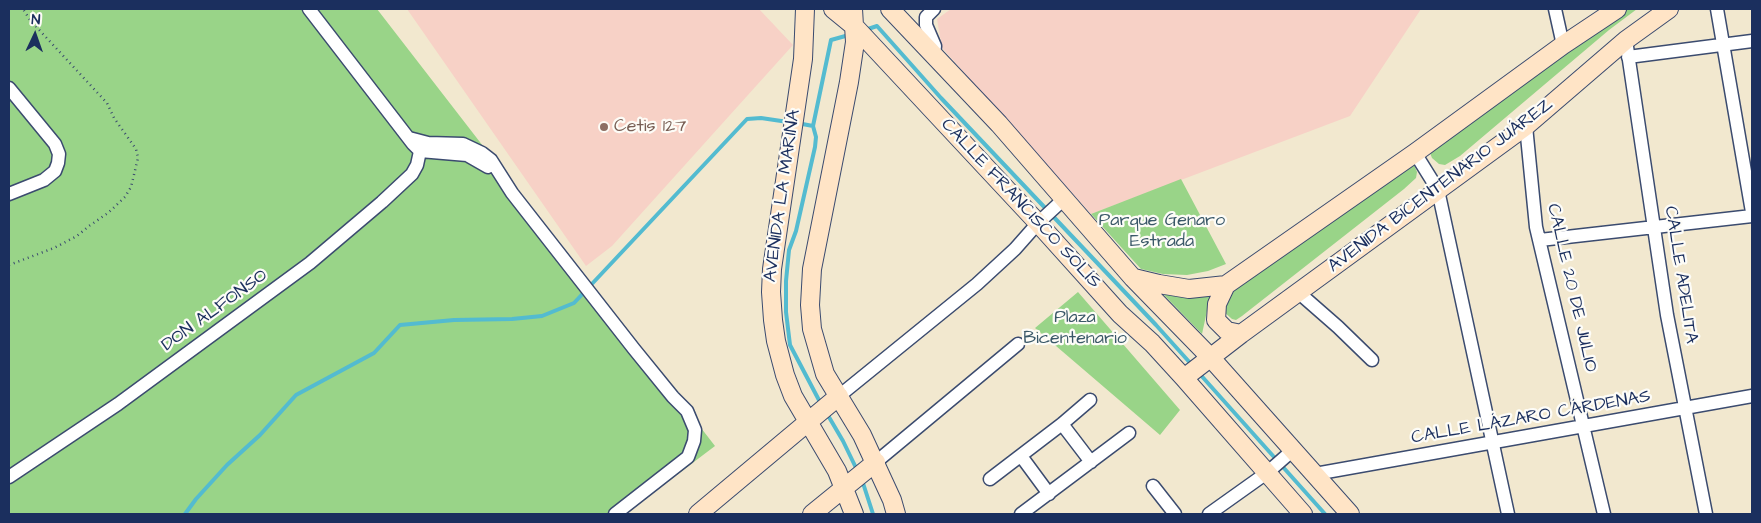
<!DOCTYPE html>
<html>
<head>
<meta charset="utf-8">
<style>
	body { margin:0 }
	#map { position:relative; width:1761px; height:523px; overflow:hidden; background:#f2e8cf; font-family:"Architects Daughter",sans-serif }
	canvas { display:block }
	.frame { position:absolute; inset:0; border:10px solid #1b2f5e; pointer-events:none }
	.north { position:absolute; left:10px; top:10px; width:50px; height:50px; -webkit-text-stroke:4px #fdfcf7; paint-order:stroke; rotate:3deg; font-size:14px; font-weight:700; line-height:20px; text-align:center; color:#1b2f5e }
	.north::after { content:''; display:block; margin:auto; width:18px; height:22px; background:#1b2f5e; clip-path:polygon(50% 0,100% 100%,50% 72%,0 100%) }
</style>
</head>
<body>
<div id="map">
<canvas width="1761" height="523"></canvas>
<div class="frame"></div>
<div class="north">N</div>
</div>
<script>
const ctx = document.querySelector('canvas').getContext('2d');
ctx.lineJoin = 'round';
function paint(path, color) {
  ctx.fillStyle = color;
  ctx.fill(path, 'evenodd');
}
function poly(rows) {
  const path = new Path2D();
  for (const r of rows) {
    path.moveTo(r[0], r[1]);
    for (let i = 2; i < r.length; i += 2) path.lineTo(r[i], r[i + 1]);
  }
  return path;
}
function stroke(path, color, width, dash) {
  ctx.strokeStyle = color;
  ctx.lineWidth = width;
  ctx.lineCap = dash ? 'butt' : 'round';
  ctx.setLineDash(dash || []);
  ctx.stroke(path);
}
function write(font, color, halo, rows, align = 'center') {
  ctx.font = font + ' "Architects Daughter",sans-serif';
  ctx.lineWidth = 4.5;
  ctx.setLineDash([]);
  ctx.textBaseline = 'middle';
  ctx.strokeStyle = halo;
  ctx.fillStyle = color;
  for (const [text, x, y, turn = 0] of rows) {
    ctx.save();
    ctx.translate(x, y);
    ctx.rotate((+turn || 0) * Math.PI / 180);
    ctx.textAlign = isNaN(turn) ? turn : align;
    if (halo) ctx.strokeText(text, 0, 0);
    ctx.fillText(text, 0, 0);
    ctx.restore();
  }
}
paint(poly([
	[407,9,759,9,793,45,612,246,586,266],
	[951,9,1421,9,1350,116,1091,214,942,48,937,19]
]), '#f7d1c6');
paint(poly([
	[9,9,377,9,715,446,625,514,9,514],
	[1617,9,1637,9,1609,30,1460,156,1445,165,1439,164,1432,158,1430,153,1431,146],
	[1406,162,1414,165,1417,172,1416,178,1404,189,1242,316,1236,320,1232,319,1224,312,1225,295],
	[1181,179,1226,264,1208,271,1187,275,1163,274,1141,269,1091,214],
	[1078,292,1180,410,1160,435,1035,328],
	[1162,293,1189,297,1210,297,1202,334]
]), '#99d488');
stroke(poly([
	[865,30,877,26,941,98,1156,325,1192,365],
	[797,123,813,126,816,137,815,147,796,231,789,250,786,281,786,312,790,345,821,404],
	[813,126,831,40,849,35],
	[1198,372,1325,514],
	[826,412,843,441,858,472],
	[862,480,873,514],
	[185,514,196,499,227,465,260,435,296,395,374,353,400,325,454,320,512,319,542,316,574,303,747,119,761,118,788,122]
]), '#53bbd0', 4);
const street = poly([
	[309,9,413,144,420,151,467,155,488,167],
	[1555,9,1563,45],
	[1717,9,1752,212],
	[1626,40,1667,315,1706,514],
	[934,54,935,46,926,25,926,17,934,9],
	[1628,57,1752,41],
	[9,88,55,144,59,154,58,163,55,171,44,180,9,194],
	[1526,126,1536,227,1604,514],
	[409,138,428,143,463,144,482,153,491,160,512,193,634,349,673,397,687,411,695,430,694,441,688,457,615,514],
	[1415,153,1438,190,1508,514],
	[1540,240,1752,216],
	[1298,292,1338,327,1372,360],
	[839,396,977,284,1015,249,1038,223,1065,198],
	[1062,424,1091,462],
	[1021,456,1049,494],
	[876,462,1018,344],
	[1315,474,1752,396],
	[9,477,118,404,310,263,382,202,412,174,417,165,422,142],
	[990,479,1062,424,1090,400],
	[1153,486,1175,514],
	[1021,514,1129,433],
	[1209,514,1268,472,1293,450]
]);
const secondary = poly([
	[805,9,803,59,772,269,771,292,773,320,776,341,785,375,793,396,837,471,854,514],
	[833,9,855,27,1038,223,1120,314,1152,343,1184,378,1303,514],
	[853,9,855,42,849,82,812,269,810,305,812,329,825,374,862,435,892,500,896,514],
	[890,9,999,124,1133,278,1211,358,1350,514],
	[1134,278,1159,284,1189,289,1226,285,1415,153,1563,45,1617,9],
	[1226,285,1217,304,1216,320,1227,331,1241,334],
	[1184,378,1241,334,1526,126,1626,40,1669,9],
	[698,514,839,396],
	[812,514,876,462]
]);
stroke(street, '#3b4b6f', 15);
stroke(secondary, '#3b4b6f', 20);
stroke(poly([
	[9,265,54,248,77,236,89,226,108,213,125,197,131,187,138,158,136,149,114,118,107,103,30,20,23,9]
]), '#3b4b6f', 2.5, [1, 4]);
stroke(street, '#fff', 12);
stroke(secondary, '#ffe4c6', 18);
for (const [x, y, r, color] of [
	[604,127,5,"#8d6e63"]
]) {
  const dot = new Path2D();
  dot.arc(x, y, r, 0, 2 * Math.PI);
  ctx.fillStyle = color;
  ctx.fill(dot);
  stroke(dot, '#fdfcf7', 2);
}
write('18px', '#785e54', '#fdfcf7', [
	["Cetis 127",614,127]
], 'left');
write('18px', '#1b2f5e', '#fdfcf7', [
	["AVENIDA BICENTENARIO JUÁREZ",1441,186,-37],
	["AVENIDA LA MARINA",783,196,-82],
	["CALLE FRANCISCO SOLÍS",1020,204,47],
	["CALLE ADELITA",1680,275,81],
	["CALLE 20 DE JULIO",1571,288,77],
	["DON ALFONSO",215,311,-36],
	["CALLE LÁZARO CÁRDENAS",1531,418,-10]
]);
write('18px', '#3a5868', '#fdfcf7', [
	["Parque Genaro",1162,221],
	["Estrada",1162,242],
	["Plaza",1075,318],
	["Bicentenario",1075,339]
]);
</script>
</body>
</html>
